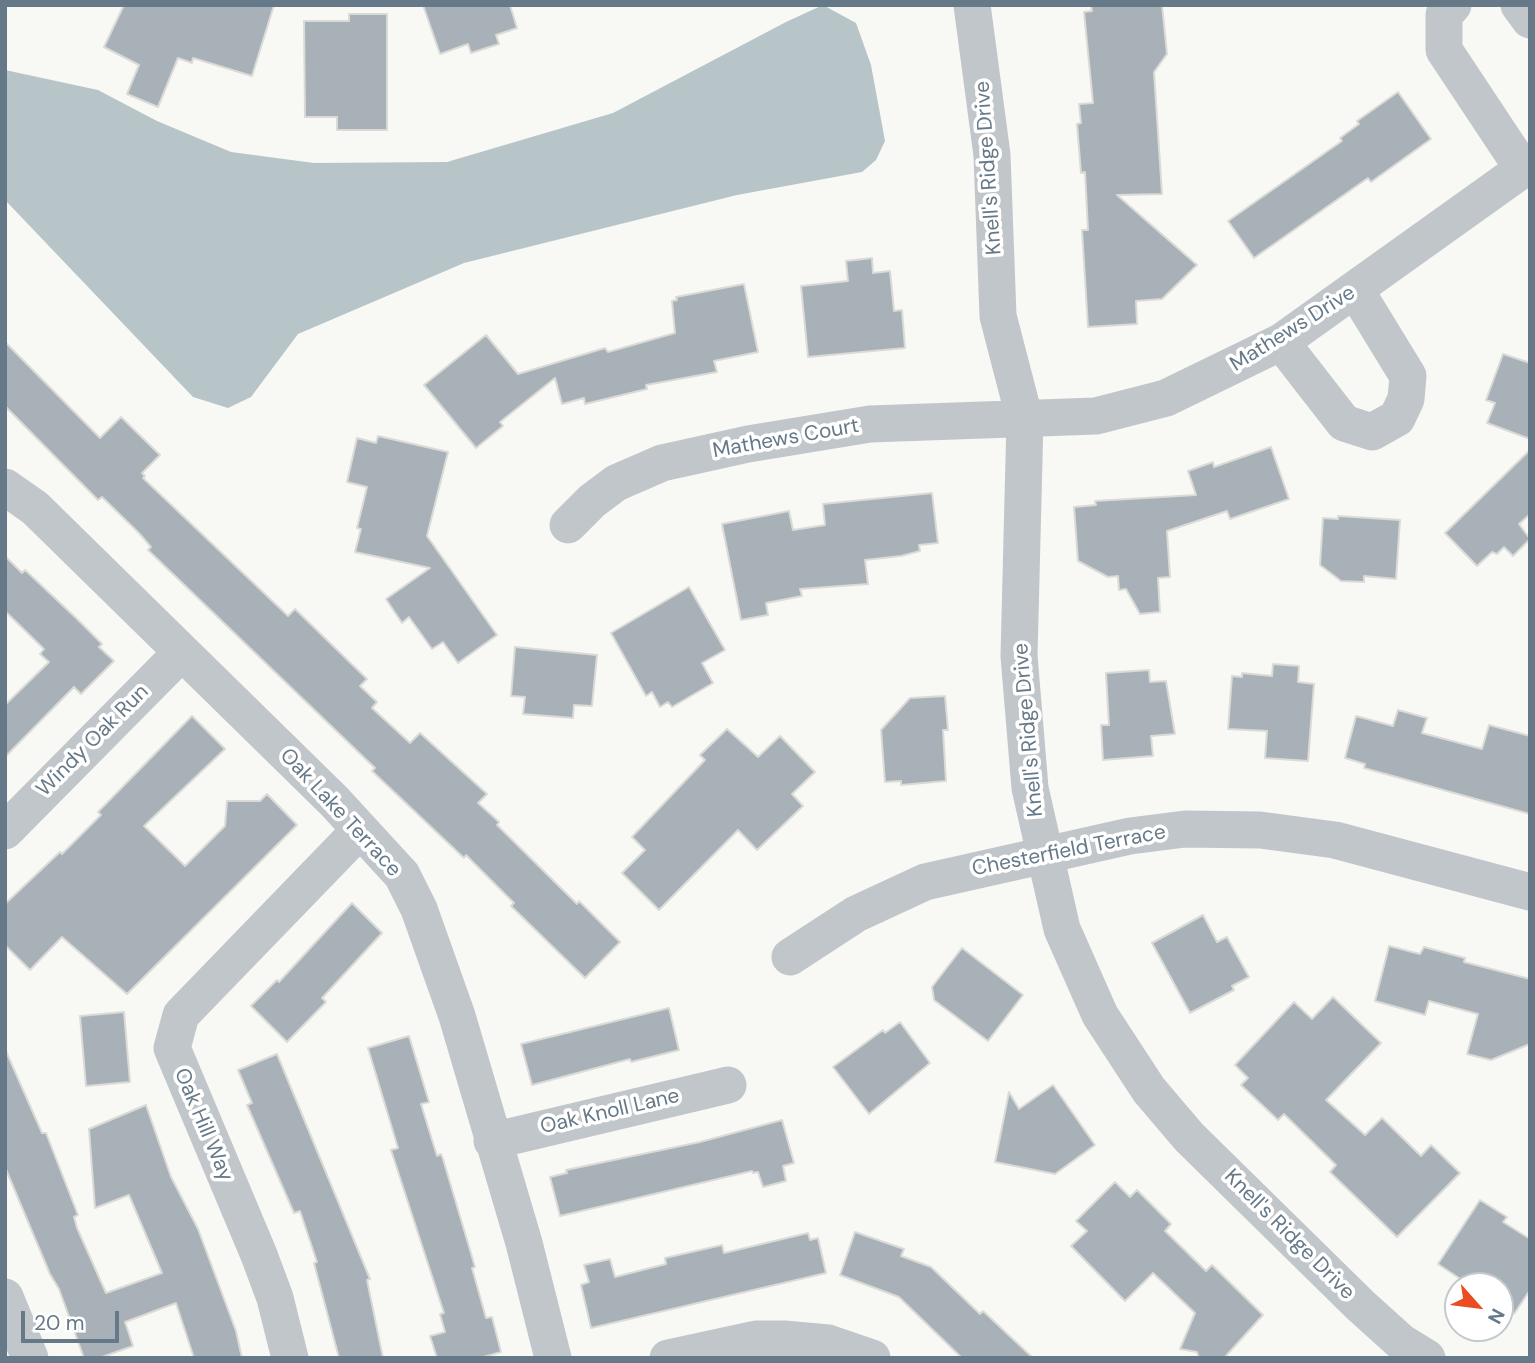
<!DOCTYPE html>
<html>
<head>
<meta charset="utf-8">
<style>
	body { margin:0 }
	#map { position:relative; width:1535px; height:1363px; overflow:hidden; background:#f8f8f5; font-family:"DM Sans",sans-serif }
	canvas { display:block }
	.frame { position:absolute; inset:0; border:7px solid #667988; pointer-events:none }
	.north { position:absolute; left:1444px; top:1272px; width:70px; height:70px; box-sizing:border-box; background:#fff; border:2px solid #c2c9cf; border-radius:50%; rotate:118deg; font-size:19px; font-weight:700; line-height:28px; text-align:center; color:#667988 }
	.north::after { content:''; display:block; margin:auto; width:24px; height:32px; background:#ec4c22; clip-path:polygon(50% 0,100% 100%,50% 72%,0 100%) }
	.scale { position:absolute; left:21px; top:1311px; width:98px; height:32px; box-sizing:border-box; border:4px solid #667988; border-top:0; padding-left:9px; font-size:21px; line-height:24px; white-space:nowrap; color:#667988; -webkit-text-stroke:5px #fff; paint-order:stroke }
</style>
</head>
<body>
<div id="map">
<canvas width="1535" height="1363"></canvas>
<div class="frame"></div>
<div class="north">N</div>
<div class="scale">20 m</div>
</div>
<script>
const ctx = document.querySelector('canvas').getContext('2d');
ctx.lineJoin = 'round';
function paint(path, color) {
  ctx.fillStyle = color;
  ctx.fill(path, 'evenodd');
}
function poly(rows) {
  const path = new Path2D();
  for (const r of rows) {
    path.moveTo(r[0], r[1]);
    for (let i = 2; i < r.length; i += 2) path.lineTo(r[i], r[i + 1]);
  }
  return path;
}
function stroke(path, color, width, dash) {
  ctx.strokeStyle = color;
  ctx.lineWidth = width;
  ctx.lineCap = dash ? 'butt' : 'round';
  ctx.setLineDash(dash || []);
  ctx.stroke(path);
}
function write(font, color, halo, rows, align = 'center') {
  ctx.font = font + ' "DM Sans",sans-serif';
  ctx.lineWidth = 7;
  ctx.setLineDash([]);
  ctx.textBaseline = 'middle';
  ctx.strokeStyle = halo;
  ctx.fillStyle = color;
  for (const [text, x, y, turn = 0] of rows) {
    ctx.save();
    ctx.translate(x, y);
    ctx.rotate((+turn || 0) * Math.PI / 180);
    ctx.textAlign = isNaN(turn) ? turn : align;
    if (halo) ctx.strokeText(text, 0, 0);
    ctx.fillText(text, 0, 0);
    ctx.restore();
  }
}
paint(poly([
	[823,5,856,23,871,65,885,141,876,160,862,172,737,195,464,263,298,334,251,397,228,408,193,397,5,200,5,70,98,90,157,121,231,152,314,163,447,162,613,113,786,22]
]), '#b7c5c9');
const building = poly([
	[124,5,274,5,252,76,193,58,192,63,178,58,158,107,127,94,139,65,104,47,124,5],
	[423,5,510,5,517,28,496,35,499,44,471,53,468,44,440,54,423,5],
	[1091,5,1162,5,1167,54,1154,72,1162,194,1117,195,1197,265,1162,299,1136,301,1137,324,1088,327,1082,230,1088,230,1085,172,1081,173,1077,124,1081,123,1079,104,1093,103,1084,12,1092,11,1091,5],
	[349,14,387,14,387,130,337,130,337,117,305,117,304,21,349,21,349,14],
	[1398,92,1431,139,1371,182,1368,178,1254,258,1228,221,1342,141,1340,138,1359,124,1357,121,1398,92],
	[872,258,873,273,890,271,894,311,902,310,905,348,808,357,801,286,848,281,846,261,872,258],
	[744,284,758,352,714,361,717,372,646,385,647,389,585,404,584,398,562,404,555,378,500,422,503,426,476,448,424,385,486,335,518,374,605,348,608,352,675,333,672,301,677,300,676,297,744,284],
	[5,342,100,438,121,417,160,455,142,473,145,476,143,478,288,616,295,609,367,679,360,686,377,702,372,708,410,743,420,733,487,794,478,803,499,822,497,825,577,904,579,901,620,942,585,978,511,906,514,903,466,855,464,858,408,805,372,771,375,768,148,550,151,547,139,533,102,497,98,500,5,406,5,342],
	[1503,354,1530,363,1530,439,1487,423,1495,403,1486,400,1503,354],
	[378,436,448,452,427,536,497,635,458,663,443,642,432,649,409,617,402,623,386,599,430,568,355,552,361,529,357,528,367,487,347,482,357,438,376,443,378,436],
	[1271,447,1289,499,1230,519,1227,511,1167,531,1170,577,1158,578,1160,612,1140,614,1126,589,1119,590,1118,576,1108,577,1078,561,1074,507,1096,505,1095,501,1196,495,1188,471,1213,462,1214,467,1271,447],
	[1530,450,1530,514,1519,524,1530,539,1513,556,1504,547,1497,554,1492,552,1477,566,1445,533,1530,450],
	[932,493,938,543,919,545,920,551,901,556,865,560,868,584,800,589,802,596,766,603,768,615,741,620,722,524,789,511,793,530,825,525,823,504,932,493],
	[1338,516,1400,520,1396,579,1364,576,1364,582,1341,581,1320,565,1323,518,1338,519,1338,516],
	[5,556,22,573,25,570,76,618,102,644,99,647,114,661,81,694,74,687,5,757,5,705,49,662,40,654,44,649,5,611,5,556],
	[689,587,725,650,702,663,713,683,672,707,668,702,660,707,652,692,646,696,611,633,689,587],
	[515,647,597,655,592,706,574,705,573,718,523,714,525,697,511,696,515,647],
	[1273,664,1299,666,1298,682,1314,684,1308,761,1265,758,1267,731,1228,729,1232,676,1242,677,1242,673,1272,676,1273,664],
	[1149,670,1150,682,1166,681,1175,734,1151,736,1153,756,1103,760,1101,725,1109,725,1106,673,1149,670],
	[945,696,948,730,943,730,946,781,901,785,901,781,885,782,881,730,910,698,945,696],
	[1398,710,1427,718,1422,733,1482,749,1489,725,1530,736,1530,814,1364,768,1365,764,1345,758,1356,716,1393,726,1398,710],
	[192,716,225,749,144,826,185,866,225,826,227,801,260,801,267,794,297,825,127,994,62,937,30,970,5,945,5,904,60,852,62,854,101,815,98,812,192,716],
	[727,729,758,757,780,736,815,772,792,794,803,806,757,850,738,830,659,910,622,873,645,850,632,837,705,760,700,755,727,729],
	[352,903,382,933,322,998,326,1002,287,1042,251,1006,277,980,279,982,352,903],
	[1203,915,1217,942,1227,937,1249,977,1232,986,1234,990,1190,1013,1152,943,1203,915],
	[1389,946,1420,954,1424,947,1465,958,1464,962,1530,979,1530,1044,1491,1060,1467,1054,1478,1014,1429,1001,1425,1015,1375,1001,1389,946],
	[962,948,1023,995,988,1041,934,1000,932,987,962,948],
	[1333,997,1381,1043,1326,1100,1365,1135,1382,1118,1421,1156,1431,1145,1460,1173,1397,1237,1330,1172,1336,1165,1284,1114,1278,1120,1241,1085,1248,1078,1235,1065,1294,1002,1312,1019,1333,997],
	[669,1008,679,1050,631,1062,630,1059,532,1085,521,1044,669,1008],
	[124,1012,130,1082,86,1086,80,1016,124,1012],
	[900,1022,930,1063,869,1114,833,1067,883,1030,885,1033,900,1022],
	[409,1036,429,1102,421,1104,437,1156,441,1154,443,1159,475,1267,472,1268,486,1318,492,1317,501,1352,480,1358,437,1358,430,1336,445,1332,440,1314,444,1313,391,1150,398,1148,368,1048,409,1036],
	[5,1049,42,1133,46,1133,78,1215,74,1217,77,1228,106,1293,162,1273,129,1195,95,1208,89,1129,146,1105,171,1177,198,1229,236,1331,242,1358,194,1358,176,1303,125,1322,133,1346,99,1358,84,1358,59,1289,50,1274,5,1167,5,1049],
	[277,1054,370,1279,367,1280,383,1358,339,1358,314,1263,317,1262,300,1211,294,1213,247,1105,252,1103,238,1070,277,1054],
	[1053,1085,1095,1145,1055,1174,995,1162,1009,1092,1019,1109,1053,1085],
	[782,1120,794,1163,783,1166,786,1181,763,1187,758,1172,753,1173,752,1171,560,1216,550,1177,567,1173,566,1170,700,1142,782,1120],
	[1115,1182,1130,1197,1137,1190,1171,1224,1165,1231,1206,1271,1212,1265,1263,1315,1224,1358,1199,1358,1197,1352,1180,1349,1195,1313,1153,1273,1125,1301,1071,1246,1087,1231,1076,1221,1115,1182],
	[1480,1200,1507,1217,1503,1222,1530,1239,1530,1290,1514,1314,1500,1305,1500,1286,1471,1286,1438,1264,1480,1200],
	[855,1232,904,1249,901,1256,931,1267,980,1314,983,1311,1033,1358,962,1358,899,1297,840,1275,855,1232],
	[808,1233,810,1240,818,1238,826,1273,591,1328,581,1285,589,1282,584,1265,610,1259,615,1277,666,1264,665,1258,722,1245,724,1253,808,1233]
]);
paint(building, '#a8b1b7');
stroke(building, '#dadad7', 2);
stroke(poly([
	[972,5,992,155,998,316,1025,420,1019,656,1030,788,1062,929,1100,1015,1149,1090,1189,1137,1360,1305,1401,1342,1427,1358],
	[1453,5,1444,15,1444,50,1523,169],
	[1519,5,1530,20],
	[1281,342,1344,423,1372,432,1397,418,1406,399,1408,376,1356,291],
	[5,487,35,508,334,801,402,875,419,909,457,1016,524,1243,553,1358],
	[568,525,592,501,616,483,662,463,748,444,870,424,1096,416,1166,398,1281,342,1530,164],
	[5,831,182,652],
	[790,957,856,914,925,882,1130,836,1185,829,1260,830,1335,840,1530,892],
	[492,1141,728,1085],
	[5,1297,30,1358],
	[290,1358,275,1298,259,1255,172,1048,181,1015,360,830],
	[668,1358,756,1339,784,1339,828,1343,872,1358]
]), '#c1c6ca', 37);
write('21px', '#667988', '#fff', [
	["Knell's Ridge Drive",989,168,-94],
	["Mathews Drive",1293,329,-32],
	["Mathews Court",786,439,-10],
	["Knell's Ridge Drive",1029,730,-95],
	["Windy Oak Run",93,741,-45],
	["Oak Lake Terrace",340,813,47],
	["Chesterfield Terrace",1069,851,-11],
	["Oak Knoll Lane",610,1112,-13],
	["Oak Hill Way",203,1125,67],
	["Knell's Ridge Drive",1289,1235,45]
]);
</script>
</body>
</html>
